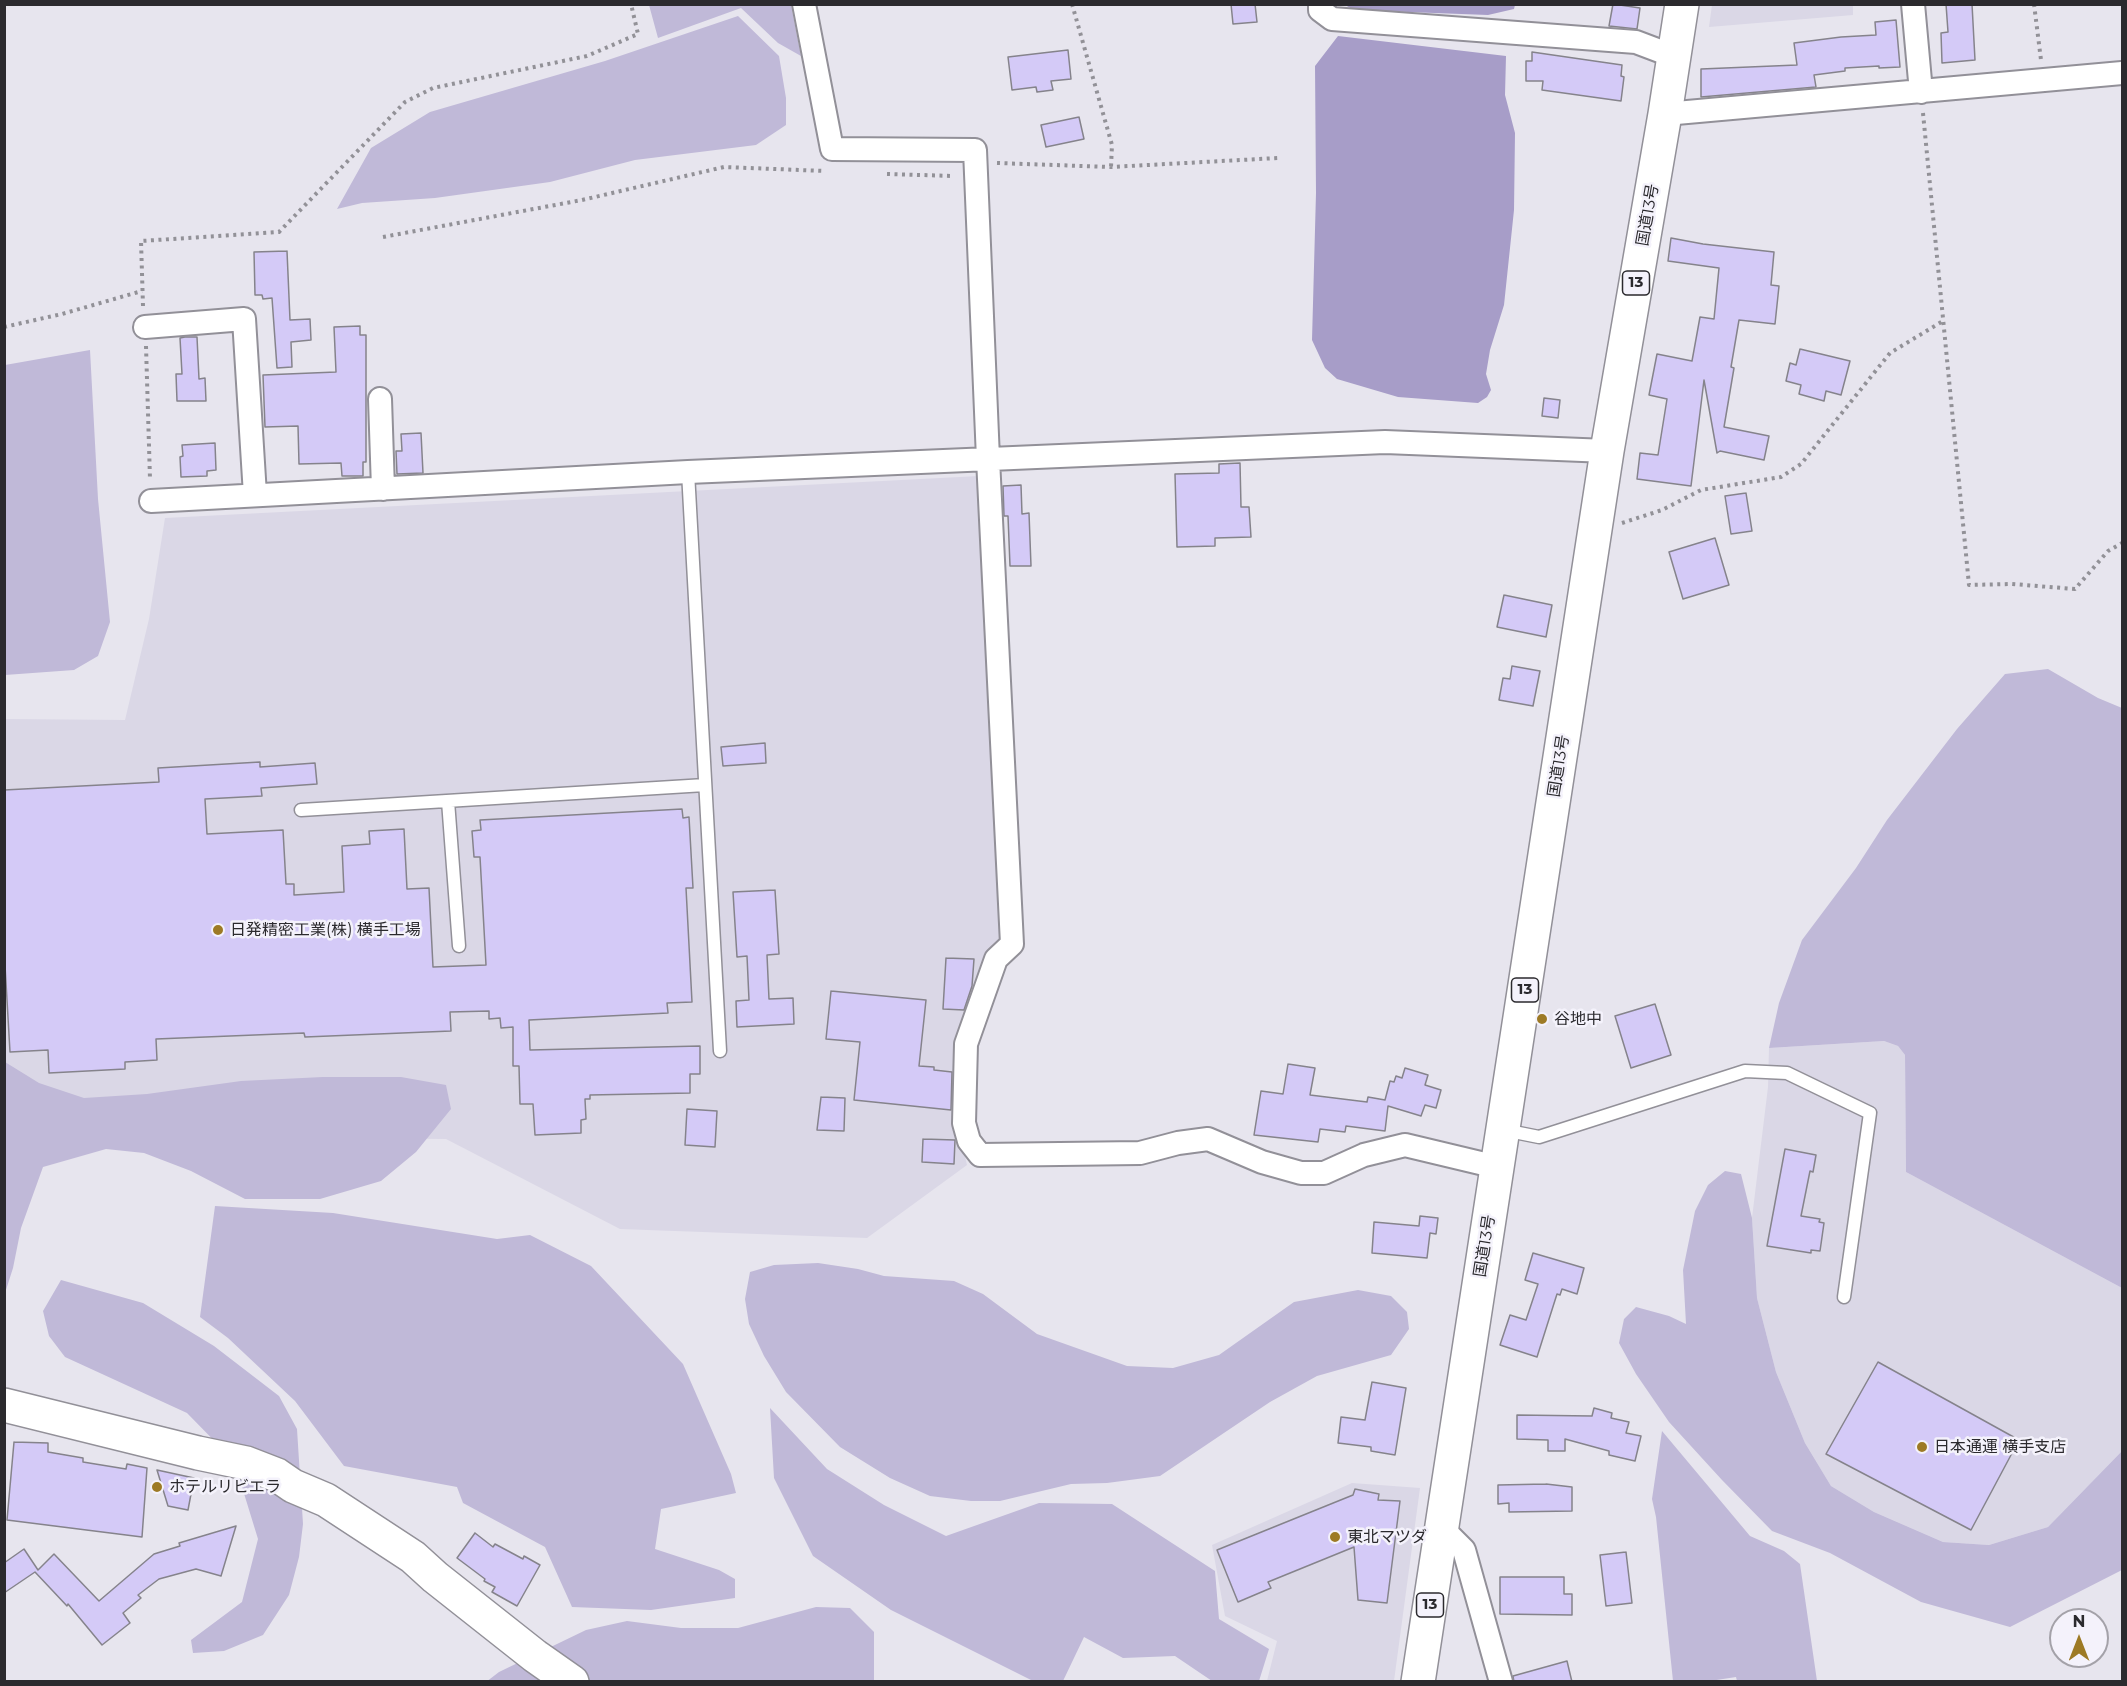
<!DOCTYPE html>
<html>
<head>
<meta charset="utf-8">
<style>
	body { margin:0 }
	#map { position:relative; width:2127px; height:1686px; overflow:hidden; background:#e7e5ee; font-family:Montserrat,sans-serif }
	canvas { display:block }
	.frame { position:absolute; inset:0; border:6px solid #2b2a2e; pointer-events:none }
	.north { position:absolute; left:2049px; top:1608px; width:60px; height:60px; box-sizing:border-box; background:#f4f2fb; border:2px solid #a4a2a9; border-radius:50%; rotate:0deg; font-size:16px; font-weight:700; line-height:24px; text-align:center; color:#2b2a2e }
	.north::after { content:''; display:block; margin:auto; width:21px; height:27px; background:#9d7a25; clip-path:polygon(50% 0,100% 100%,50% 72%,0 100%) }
</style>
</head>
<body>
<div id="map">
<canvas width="2127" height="1686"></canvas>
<div class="frame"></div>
<div class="north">N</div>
</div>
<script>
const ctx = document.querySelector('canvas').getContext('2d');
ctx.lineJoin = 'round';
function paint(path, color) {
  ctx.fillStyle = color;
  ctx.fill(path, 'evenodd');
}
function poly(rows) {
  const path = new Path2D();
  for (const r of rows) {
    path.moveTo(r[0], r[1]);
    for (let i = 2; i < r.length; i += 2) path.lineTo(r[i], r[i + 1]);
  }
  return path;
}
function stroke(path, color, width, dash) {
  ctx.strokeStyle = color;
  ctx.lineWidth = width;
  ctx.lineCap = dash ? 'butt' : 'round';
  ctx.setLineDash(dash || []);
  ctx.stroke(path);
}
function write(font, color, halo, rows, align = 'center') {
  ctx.font = font + ' Montserrat,"Noto Sans JP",sans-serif';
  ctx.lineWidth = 5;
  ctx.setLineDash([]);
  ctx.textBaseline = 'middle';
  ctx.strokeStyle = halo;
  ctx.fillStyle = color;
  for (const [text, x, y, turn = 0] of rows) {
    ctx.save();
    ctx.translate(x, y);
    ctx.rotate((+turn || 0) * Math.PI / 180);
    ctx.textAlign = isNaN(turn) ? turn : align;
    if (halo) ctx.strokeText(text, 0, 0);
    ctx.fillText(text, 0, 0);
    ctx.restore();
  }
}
paint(poly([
	[1712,5,1853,5,1853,15,1709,27],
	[979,476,1002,937,957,1122,967,1165,867,1238,620,1229,446,1139,131,1136,5,1127,4,719,125,720,149,619,165,518],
	[1884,1041,1898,1046,1905,1055,1906,1172,2122,1288,2122,1451,2048,1527,1989,1545,1943,1542,1874,1512,1831,1486,1805,1443,1776,1372,1757,1298,1752,1218,1768,1087,1769,1048],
	[1352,1483,1420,1488,1394,1681,1267,1681,1277,1641,1225,1616,1212,1545]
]), '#dad7e6');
paint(poly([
	[649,5,791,5,801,56,778,43,741,8,658,38],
	[738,16,779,56,786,98,786,125,756,145,635,160,550,182,435,198,362,203,337,209,371,148,430,112,605,61],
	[90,350,98,499,110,622,98,656,74,670,5,675,5,365],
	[2048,669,2098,698,2122,708,2122,1288,1906,1172,1905,1055,1898,1046,1884,1041,1769,1048,1779,1003,1802,940,1856,868,1887,820,1957,729,2005,674],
	[5,1062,39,1083,84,1098,147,1094,241,1081,323,1077,401,1077,446,1085,451,1109,416,1152,381,1181,320,1199,245,1199,191,1171,144,1153,106,1149,43,1167,21,1228,13,1268,5,1293],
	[1725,1171,1741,1174,1752,1218,1757,1298,1776,1372,1805,1443,1831,1486,1874,1512,1943,1542,1989,1545,2048,1527,2122,1451,2122,1570,2010,1627,1921,1602,1830,1553,1772,1531,1722,1480,1669,1422,1636,1374,1619,1343,1624,1319,1636,1307,1669,1316,1686,1324,1683,1270,1695,1211,1708,1185],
	[215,1206,333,1213,497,1239,530,1235,591,1266,683,1364,731,1474,736,1493,661,1509,655,1549,719,1570,735,1579,735,1598,651,1610,572,1607,545,1547,463,1503,457,1487,344,1466,295,1401,228,1338,200,1317],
	[818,1263,858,1269,884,1276,954,1281,983,1294,1037,1334,1127,1366,1173,1368,1219,1355,1294,1302,1358,1290,1391,1296,1407,1312,1409,1329,1391,1355,1317,1376,1270,1402,1160,1476,1107,1483,1071,1484,1000,1501,971,1501,930,1496,890,1478,840,1447,786,1392,764,1356,749,1324,745,1299,750,1272,774,1265],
	[61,1280,143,1303,214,1346,279,1396,297,1429,303,1524,299,1557,289,1595,263,1635,224,1651,193,1653,191,1640,242,1602,258,1539,234,1461,187,1413,65,1357,49,1336,43,1311],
	[770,1408,827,1469,884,1505,946,1536,1039,1503,1112,1504,1215,1571,1219,1619,1269,1649,1259,1681,1212,1681,1175,1656,1123,1658,1084,1637,1063,1681,1033,1681,891,1610,813,1556,774,1478],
	[1662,1431,1750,1536,1784,1551,1800,1564,1817,1681,1737,1681,1736,1677,1710,1681,1673,1681,1656,1517,1652,1499],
	[816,1607,850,1608,874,1632,874,1681,486,1682,499,1672,586,1630,627,1621,681,1628,738,1628]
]), '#c0b9d8');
paint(poly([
	[1345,5,1515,5,1514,9,1488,15,1354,10],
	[1338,36,1506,56,1505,95,1515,133,1514,210,1504,305,1490,350,1486,374,1491,390,1487,397,1478,403,1398,397,1337,379,1325,368,1312,340,1316,193,1315,66]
]), '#a79dc8');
const building = poly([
	[1231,4,1255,4,1257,22,1233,24,1231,4],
	[1613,4,1640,8,1637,29,1609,26,1613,4],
	[1946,4,1972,4,1975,60,1942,63,1941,33,1948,32,1946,4],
	[1896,20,1900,67,1879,68,1879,66,1845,68,1845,71,1814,75,1816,87,1701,97,1701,69,1797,65,1794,43,1841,37,1876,35,1875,22,1896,20],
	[1068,50,1071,79,1051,81,1053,90,1037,92,1036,87,1012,90,1008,57,1068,50],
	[1532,52,1622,65,1621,76,1624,77,1621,101,1542,90,1543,81,1526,81,1526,61,1532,61,1532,52],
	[1079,117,1084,139,1046,147,1041,125,1079,117],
	[1671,238,1703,244,1774,252,1771,285,1779,286,1775,324,1739,320,1731,367,1734,368,1724,427,1769,436,1764,460,1720,451,1717,453,1704,380,1691,486,1637,479,1640,453,1658,455,1667,399,1649,395,1657,354,1692,361,1700,317,1714,319,1719,268,1668,261,1671,238],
	[287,251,290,320,310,319,311,340,291,342,292,367,277,368,272,298,263,299,262,295,255,295,254,252,287,251],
	[360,326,360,335,366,335,366,462,363,462,363,476,342,476,341,463,299,464,298,426,265,427,263,375,336,372,334,327,360,326],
	[185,337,197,337,199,379,205,378,206,401,177,401,176,374,182,374,180,338,185,337],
	[1800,349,1850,361,1841,395,1826,391,1824,401,1799,394,1801,385,1786,381,1790,363,1796,365,1800,349],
	[1544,398,1560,400,1558,418,1542,416,1544,398],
	[421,433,423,473,397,474,396,451,402,451,401,434,421,433],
	[215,443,216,470,207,471,207,476,181,477,180,457,183,456,182,445,215,443],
	[1240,463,1241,507,1249,507,1251,537,1215,538,1215,546,1177,547,1175,474,1219,473,1219,464,1240,463],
	[1021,485,1022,514,1029,513,1031,566,1010,566,1008,516,1004,516,1003,486,1021,485],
	[1746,493,1752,531,1731,534,1725,496,1746,493],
	[1715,538,1729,585,1683,599,1669,552,1715,538],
	[1504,595,1552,605,1546,637,1497,627,1504,595],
	[1512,666,1540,671,1533,706,1499,700,1503,678,1510,679,1512,666],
	[765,743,766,763,723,766,721,747,765,743],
	[260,762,260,767,315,763,317,784,261,788,262,796,205,799,207,834,283,830,286,884,294,884,294,895,344,892,342,846,370,844,369,831,404,829,407,889,429,888,433,967,486,965,480,857,474,857,472,831,481,830,480,820,682,809,683,818,689,817,693,888,686,888,692,1002,667,1003,668,1013,529,1020,530,1050,700,1046,700,1074,690,1074,690,1093,590,1095,590,1099,585,1099,586,1119,581,1120,581,1133,535,1135,533,1104,520,1104,519,1066,513,1066,513,1027,501,1028,500,1018,489,1019,489,1011,450,1012,451,1031,305,1037,304,1033,156,1039,157,1060,125,1062,125,1069,49,1073,48,1050,10,1052,4,948,4,790,159,782,158,768,260,762],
	[775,890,779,954,767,955,769,999,793,998,794,1024,737,1027,736,1001,749,1000,747,956,737,957,733,892,775,890],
	[946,958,974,959,972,986,964,1010,943,1009,946,958],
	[831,991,926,1000,919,1066,934,1067,934,1070,952,1072,951,1110,854,1100,860,1042,826,1039,831,991],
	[1655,1004,1671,1055,1631,1068,1615,1016,1655,1004],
	[1288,1064,1315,1068,1310,1095,1367,1102,1368,1097,1385,1100,1390,1081,1394,1082,1396,1076,1402,1078,1405,1068,1428,1075,1425,1085,1441,1090,1436,1108,1425,1105,1421,1116,1388,1106,1385,1131,1346,1126,1345,1132,1320,1129,1318,1142,1254,1135,1261,1091,1283,1094,1288,1064],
	[821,1097,845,1098,844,1131,817,1130,821,1097],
	[687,1109,717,1111,715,1147,685,1145,687,1109],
	[923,1139,955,1140,954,1164,922,1162,923,1139],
	[1785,1149,1816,1155,1813,1172,1810,1171,1801,1216,1820,1219,1819,1222,1824,1223,1820,1251,1811,1250,1811,1253,1767,1246,1785,1149],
	[1420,1216,1438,1218,1436,1234,1430,1233,1427,1258,1372,1253,1374,1222,1419,1226,1420,1216],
	[1533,1253,1584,1268,1577,1294,1562,1289,1560,1295,1557,1294,1537,1357,1500,1345,1510,1315,1526,1320,1538,1284,1525,1280,1533,1253],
	[1878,1362,2019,1440,1971,1530,1826,1454,1878,1362],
	[1372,1382,1406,1388,1395,1455,1371,1451,1371,1447,1338,1443,1341,1417,1365,1420,1372,1382],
	[1594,1408,1612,1413,1611,1418,1629,1422,1626,1433,1641,1436,1635,1461,1609,1455,1609,1451,1565,1439,1565,1451,1548,1451,1548,1440,1517,1439,1517,1415,1592,1416,1594,1408],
	[14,1442,48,1443,48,1452,83,1458,83,1462,126,1469,127,1464,147,1468,142,1537,7,1520,14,1442],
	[157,1470,194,1478,188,1510,168,1506,157,1470],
	[1546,1484,1572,1487,1572,1511,1509,1512,1509,1503,1498,1504,1498,1485,1546,1484],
	[1355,1489,1379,1494,1378,1500,1400,1501,1387,1603,1358,1600,1354,1547,1268,1582,1271,1588,1238,1602,1217,1550,1353,1495,1355,1489],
	[236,1526,221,1576,196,1569,159,1579,138,1595,141,1598,123,1613,130,1623,102,1645,68,1604,67,1606,35,1572,4,1593,4,1563,24,1549,38,1570,54,1554,99,1601,154,1554,180,1546,179,1543,236,1526],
	[475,1533,493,1547,495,1544,523,1559,524,1556,540,1565,517,1606,492,1592,495,1587,484,1581,485,1579,457,1558,475,1533],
	[1626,1552,1632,1603,1606,1606,1600,1555,1626,1552],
	[1500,1577,1564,1577,1564,1594,1572,1594,1572,1615,1500,1614,1500,1577],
	[1567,1661,1572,1682,1514,1682,1513,1676,1567,1661]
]);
paint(building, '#d4caf7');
stroke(building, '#85838b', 1.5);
const lane = poly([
	[688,472,720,1051],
	[448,801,459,946],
	[301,810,705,785],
	[1504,1130,1539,1137,1745,1071,1787,1073,1870,1113,1844,1297]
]);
const street = poly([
	[804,4,832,149,975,150,988,459,1012,944,996,959,966,1044,964,1123,969,1141,980,1155,1140,1153,1178,1143,1208,1139,1262,1162,1301,1173,1324,1173,1364,1155,1405,1145,1497,1167],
	[1320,4,1320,10,1332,19,1636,42,1673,56],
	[1913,4,1921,92],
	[1665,114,2122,73],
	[145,327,244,319,255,495],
	[380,399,383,489],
	[151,501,688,472,1385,442,1607,451],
	[1442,1528,1464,1550,1501,1682]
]);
const secondary = poly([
	[4,1405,198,1453,246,1463,277,1475,293,1486,326,1500,413,1557,435,1577,535,1656,572,1682]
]);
const highway = poly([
	[1418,1682,1607,451,1665,114,1682,4]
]);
stroke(lane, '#929098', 15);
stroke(street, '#929098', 26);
stroke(secondary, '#929098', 36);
stroke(highway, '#929098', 36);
stroke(poly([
	[1072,4,1112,145,1111,167],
	[2034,4,2041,60],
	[1923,113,1969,585,2012,584,2075,589,2108,551,2122,543],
	[997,163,1111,167,1278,158],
	[887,174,954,176],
	[383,237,582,200,724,167,825,171],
	[143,306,141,241,279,232,405,102,433,88,587,56,638,34,631,4],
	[4,327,62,314,142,291],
	[146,346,150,479],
	[1622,523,1662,510,1701,490,1781,477,1801,464,1890,353,1943,321]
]), '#929197', 4, [3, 4.5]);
stroke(lane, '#fff', 12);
stroke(street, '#fff', 22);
stroke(secondary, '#fff', 33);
stroke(highway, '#fff', 33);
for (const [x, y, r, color] of [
	[218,930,6,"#9d7a25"],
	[1542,1019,6,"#9d7a25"],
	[1922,1447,6,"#9d7a25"],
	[157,1487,6,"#9d7a25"],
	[1335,1537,6,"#9d7a25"]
]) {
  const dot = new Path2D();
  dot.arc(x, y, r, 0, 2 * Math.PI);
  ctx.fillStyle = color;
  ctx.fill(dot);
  stroke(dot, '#f4f2fb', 2);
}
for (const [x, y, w] of [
	[1636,283,27],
	[1525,990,27],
	[1430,1605,27]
]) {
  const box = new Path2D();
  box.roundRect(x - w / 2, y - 12, w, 24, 4.5);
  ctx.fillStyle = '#f4f2fb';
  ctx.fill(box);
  stroke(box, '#2b2a2e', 1.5);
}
write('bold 15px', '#2b2a2e', null, [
	["13",1636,283],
	["13",1525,990],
	["13",1430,1605]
]);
write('16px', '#2b2a2e', '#f4f2fb', [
	["国道13号",1648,215,-80],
	["国道13号",1559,766,-81],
	["国道13号",1485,1246,-81]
]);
write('16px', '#2b2a2e', '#f4f2fb', [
	["日発精密工業(株) 横手工場",230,930],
	["谷地中",1554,1019],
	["日本通運 横手支店",1934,1447],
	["ホテルリビエラ",169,1487],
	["東北マツダ",1347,1537]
], 'left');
</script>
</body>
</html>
